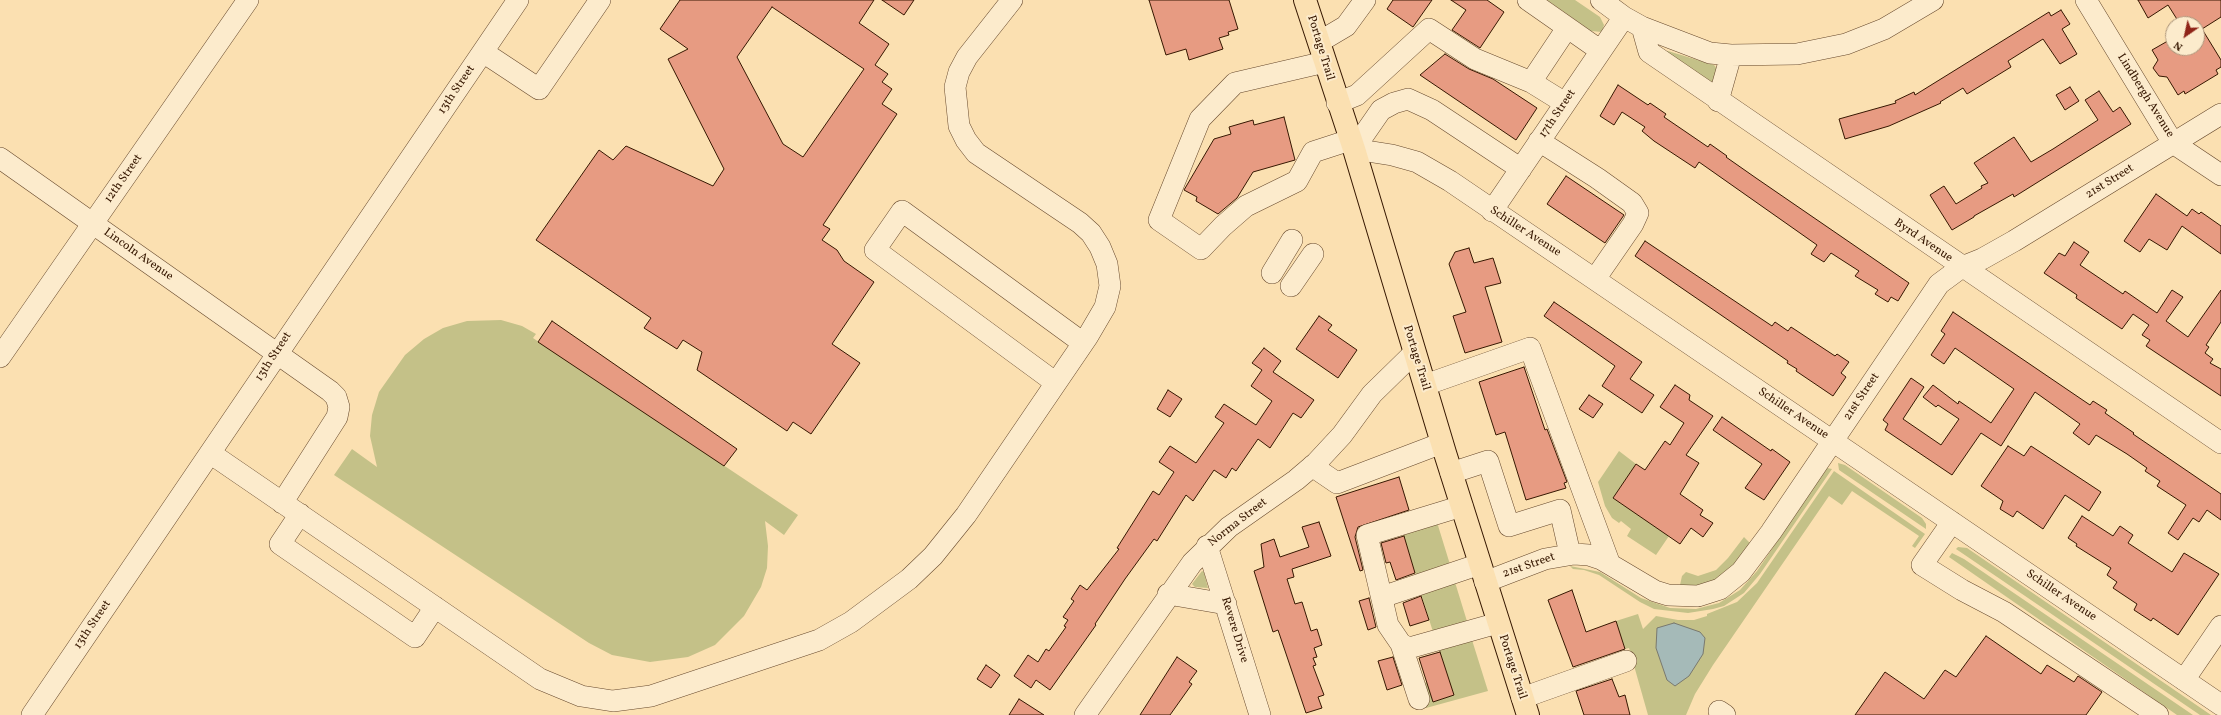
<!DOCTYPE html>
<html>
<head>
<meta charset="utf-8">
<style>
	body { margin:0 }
	#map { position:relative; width:2221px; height:715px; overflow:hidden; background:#fbe0b1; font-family:Vollkorn,serif }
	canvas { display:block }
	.north { position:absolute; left:2165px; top:16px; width:40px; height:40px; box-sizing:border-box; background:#fcebcc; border:1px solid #ad967b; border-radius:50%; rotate:214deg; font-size:11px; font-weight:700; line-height:16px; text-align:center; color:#361701 }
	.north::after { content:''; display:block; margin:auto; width:14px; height:18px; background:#8f2418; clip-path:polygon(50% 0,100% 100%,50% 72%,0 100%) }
</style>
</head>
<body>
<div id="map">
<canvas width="2221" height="715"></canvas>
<div class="north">N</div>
</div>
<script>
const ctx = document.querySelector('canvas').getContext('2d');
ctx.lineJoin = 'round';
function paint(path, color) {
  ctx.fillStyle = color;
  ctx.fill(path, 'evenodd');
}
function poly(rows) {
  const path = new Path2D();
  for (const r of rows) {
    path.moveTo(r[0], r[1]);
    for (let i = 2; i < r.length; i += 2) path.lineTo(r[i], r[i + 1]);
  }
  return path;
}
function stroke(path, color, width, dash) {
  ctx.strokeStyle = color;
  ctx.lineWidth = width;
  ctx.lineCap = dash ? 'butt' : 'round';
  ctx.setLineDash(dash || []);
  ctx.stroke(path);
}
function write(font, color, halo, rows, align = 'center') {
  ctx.font = font + ' Vollkorn,serif';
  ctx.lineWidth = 4;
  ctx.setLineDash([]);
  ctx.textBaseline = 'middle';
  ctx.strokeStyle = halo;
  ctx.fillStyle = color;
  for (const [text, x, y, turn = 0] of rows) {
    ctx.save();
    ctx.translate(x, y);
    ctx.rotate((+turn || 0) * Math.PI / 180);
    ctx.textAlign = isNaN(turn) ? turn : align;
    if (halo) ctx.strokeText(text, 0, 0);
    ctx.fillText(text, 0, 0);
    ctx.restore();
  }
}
paint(poly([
	[1547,0,1575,0,1600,17,1604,25,1602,32,1591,31],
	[1668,51,1714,65,1718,70,1715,81,1709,84,1665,52],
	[501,320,522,326,536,334,533,338,798,515,784,535,765,521,768,546,767,568,761,587,744,616,715,645,688,657,650,662,612,655,589,643,334,475,352,449,377,467,370,436,372,415,379,392,405,355,424,339,443,328,467,321],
	[1619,451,1636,464,1613,498,1669,536,1656,555,1627,536,1631,529,1621,521,1619,523,1612,518,1605,506,1598,482],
	[1838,463,1845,465,1922,518,1926,524,1926,529,1839,470],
	[1827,468,1832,469,1760,574,1744,593,1724,606,1713,609,1688,613,1654,609,1640,602,1599,575,1584,570,1573,569,1570,566,1600,572,1641,598,1670,608,1696,609,1719,603,1740,590,1757,571],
	[1834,471,1925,534,1915,548,1912,546,1919,536,1852,491,1842,505,1829,496,1713,665,1695,694,1686,715,1648,715,1629,648,1625,649,1616,621,1638,614,1643,629,1656,616,1678,620,1694,620,1707,616,1707,614,1737,602,1757,583],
	[1436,519,1452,571,1416,576,1402,531],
	[1744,537,1751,544,1733,568,1705,586,1680,585,1682,576,1686,572,1698,576,1716,570,1728,558],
	[1958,547,1967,548,2211,715,2200,715,1956,549],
	[1952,553,1964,559,2193,715,2177,715,1949,557],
	[1202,571,1204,572,1208,588,1195,587,1192,584],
	[1454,579,1470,631,1434,635,1420,591],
	[1472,640,1488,691,1426,708,1417,686,1427,682,1433,702,1453,695,1439,650]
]), '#c4c188');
const water = poly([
	[1674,623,1700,632,1705,638,1703,654,1689,676,1675,686,1667,680,1656,648,1657,628,1674,623]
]);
paint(water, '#a5bab8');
stroke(water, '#79796f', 1);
const building = poly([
	[680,0,874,0,859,23,889,44,875,65,888,74,882,82,892,89,882,104,897,114,823,225,830,229,822,240,837,250,844,261,874,282,832,344,860,363,811,434,793,422,787,431,697,370,702,352,683,340,677,349,644,328,651,318,536,240,599,150,613,160,626,146,713,186,724,169,668,59,688,49,660,29,680,0],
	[772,7,864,69,803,157,783,144,737,57,772,7],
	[882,0,914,0,904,15,882,0],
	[1149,0,1229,0,1238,29,1228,32,1229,35,1219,38,1223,49,1189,60,1186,49,1166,55,1149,0],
	[1393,0,1432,0,1413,27,1387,9,1393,0],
	[1451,0,1487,0,1504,12,1480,48,1452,30,1466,10,1451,0],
	[2138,0,2221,0,2221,17,2202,29,2221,60,2221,67,2216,70,2218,74,2185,94,2184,91,2178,95,2167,77,2159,76,2153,68,2158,60,2152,50,2173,38,2173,48,2197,48,2197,24,2180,24,2168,5,2148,18,2138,0],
	[2061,10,2070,24,2062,29,2077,54,2060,64,2043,39,2008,61,2011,67,1967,94,1963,88,1940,102,1941,103,1889,126,1845,139,1839,119,1896,103,1895,101,1914,92,1915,95,2049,12,2051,16,2061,10],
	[1445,54,1469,69,1493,79,1537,108,1516,140,1420,75,1445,54],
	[1618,85,1648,105,1650,103,1666,114,1664,117,1708,147,1710,144,1727,156,1726,157,1756,178,1909,283,1898,301,1891,297,1888,302,1875,294,1878,290,1855,276,1859,271,1831,253,1824,262,1811,254,1817,245,1699,162,1695,168,1654,141,1642,131,1645,127,1622,112,1614,125,1600,116,1618,85],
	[2070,87,2079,101,2065,110,2056,95,2070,87],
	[2099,91,2113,112,2120,107,2131,124,2014,197,2013,194,1974,216,1974,217,1952,230,1930,195,1944,186,1956,204,1982,188,1981,186,1988,183,1974,163,2014,137,2031,162,2053,149,2098,120,2085,100,2099,91],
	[1284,117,1295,160,1253,172,1237,198,1218,214,1196,201,1197,197,1184,190,1214,139,1231,134,1229,127,1253,120,1254,125,1284,117],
	[1566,176,1624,215,1605,243,1547,204,1566,176],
	[2156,194,2187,216,2192,209,2199,214,2201,212,2221,226,2221,254,2182,226,2167,250,2149,239,2140,252,2124,241,2156,194],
	[1645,241,1772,326,1775,322,1788,331,1791,327,1835,356,1837,354,1849,362,1841,373,1846,377,1833,396,1796,371,1797,369,1787,363,1788,361,1635,256,1645,241],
	[2074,242,2089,252,2080,265,2123,294,2125,291,2157,313,2172,290,2183,297,2166,321,2188,337,2221,290,2221,322,2206,345,2209,347,2205,353,2213,359,2210,363,2221,369,2221,396,2146,346,2150,340,2142,335,2149,325,2133,314,2122,329,2076,298,2077,295,2044,273,2059,253,2065,256,2074,242],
	[1469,248,1474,263,1493,258,1501,283,1485,287,1502,342,1465,353,1453,316,1466,312,1449,264,1455,252,1469,248],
	[1554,302,1642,362,1630,379,1654,395,1642,413,1602,386,1615,366,1544,316,1554,302],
	[1953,312,2090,405,2093,401,2107,410,2105,413,2134,433,2133,434,2221,494,2221,520,2207,510,2199,522,2193,518,2178,540,2168,533,2186,505,2157,486,2160,481,2145,471,2147,468,2127,454,2096,435,2089,445,2073,433,2080,424,2035,392,2001,446,1981,433,1952,475,1885,430,1888,424,1883,420,1911,378,1924,387,1903,419,1941,445,1959,419,1938,405,1936,407,1923,397,1933,385,1958,404,1959,401,1991,423,2014,389,1955,348,1944,364,1931,355,1945,334,1941,331,1953,312],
	[1319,316,1332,325,1328,330,1357,350,1338,378,1296,349,1319,316],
	[552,321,737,449,724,466,538,342,552,321],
	[1264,348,1281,361,1273,372,1314,400,1301,418,1293,413,1270,448,1258,439,1236,471,1232,468,1226,478,1214,470,1193,501,1186,495,1157,541,1154,539,1125,579,1095,624,1096,625,1050,690,1036,680,1031,688,1014,676,1028,655,1038,662,1046,649,1049,651,1066,627,1064,626,1068,620,1063,617,1074,601,1071,599,1080,585,1087,590,1119,549,1117,548,1153,491,1159,495,1174,472,1159,462,1170,446,1196,463,1224,423,1215,417,1224,404,1256,425,1272,401,1251,386,1262,370,1252,363,1264,348],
	[1524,367,1545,430,1547,429,1567,482,1564,483,1566,488,1526,500,1505,432,1496,435,1479,382,1524,367],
	[1675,385,1690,395,1689,400,1713,416,1686,455,1699,463,1680,494,1703,510,1700,515,1713,523,1703,537,1691,528,1680,544,1613,498,1636,464,1645,470,1665,441,1670,445,1684,423,1660,407,1675,385],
	[1168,390,1182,399,1170,417,1157,409,1168,390],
	[1589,395,1603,404,1593,418,1579,409,1589,395],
	[1722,417,1771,451,1772,449,1790,462,1764,500,1745,488,1762,464,1713,430,1722,417],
	[2008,446,2024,456,2031,446,2101,492,2089,511,2065,495,2043,529,2017,511,2013,517,2000,509,2003,501,1981,486,2008,446],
	[1399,477,1409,510,1358,527,1355,537,1363,570,1360,571,1336,497,1399,477],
	[2082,516,2113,536,2120,526,2133,535,2128,543,2172,572,2184,553,2219,574,2178,635,2153,618,2151,621,2134,610,2137,604,2113,588,2117,582,2107,575,2111,568,2076,546,2077,544,2068,538,2082,516],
	[1319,522,1331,556,1292,569,1294,577,1287,579,1295,604,1302,602,1311,631,1317,629,1322,645,1314,648,1317,657,1313,658,1316,665,1313,666,1324,695,1318,697,1322,708,1306,713,1278,630,1273,632,1254,571,1264,567,1261,544,1274,539,1280,557,1309,547,1302,527,1319,522],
	[1404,536,1415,573,1396,580,1390,562,1386,563,1381,543,1404,536],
	[1572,590,1586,632,1616,621,1625,649,1573,667,1548,600,1572,590],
	[1421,596,1429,620,1410,626,1403,603,1421,596],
	[1369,598,1376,627,1368,630,1359,601,1369,598],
	[1986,636,2041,674,2047,665,2074,682,2078,676,2102,692,2086,715,1855,715,1885,672,1924,699,1945,670,1956,677,1986,636],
	[1440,652,1454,695,1433,702,1419,658,1440,652],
	[1177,657,1197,671,1189,682,1192,684,1170,715,1140,715,1177,657],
	[1393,657,1402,685,1387,690,1378,661,1393,657],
	[986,665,1000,675,991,688,977,679,986,665],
	[1612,679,1619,697,1625,695,1630,715,1584,715,1576,691,1612,679],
	[1019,699,1044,715,1009,715,1019,699]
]);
paint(building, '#e79b82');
stroke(building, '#361701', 1);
const minor = poly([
	[1528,0,1601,51],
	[1601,0,1624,17,1642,27,1710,53,1731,55,1797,54,1846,44,1884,29,1933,0],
	[2086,0,2173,143,2221,175],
	[1642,27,1649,52,2221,443],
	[1319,42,1346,26,1365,0],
	[483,52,539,89,600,0],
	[1325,62,1235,83,1200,119,1159,220,1201,249,1223,226,1246,206,1297,181,1313,152,1350,140],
	[1718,101,1731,55],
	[1337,103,1357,95,1429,29,1475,59,1531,82],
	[1565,103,1531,82,1567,28],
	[1539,141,1597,178,1632,203,1638,213,1633,224,1595,279],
	[0,158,330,391,336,397,339,407,337,417,282,503],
	[1521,169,1432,110,1408,99,1394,103,1381,110,1354,149,1392,155,1417,162,1450,181,2221,705],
	[1492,211,1624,17],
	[1272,273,1292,240],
	[1291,286,1313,254],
	[0,357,248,0],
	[1056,383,875,250,902,211,1083,343],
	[1425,385,1530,348,1609,562],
	[210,453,540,679,581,696,613,701,651,696,819,640,851,622,909,579,933,556,966,515,1088,336,1105,307,1110,286,1107,264,1100,247,1091,233,1080,223,976,153,966,140,959,126,955,87,959,72,967,57,1012,0],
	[1312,466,1337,483,1442,443],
	[1451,473,1488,461,1509,526,1560,510,1570,554],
	[1462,506,1367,535,1388,625,1401,644,1409,648,1498,623],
	[300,514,280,544,415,637,435,607],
	[1952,522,1922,565,1962,590,2004,612,2158,715],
	[1207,546,1260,715],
	[1485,582,1545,559,1574,554,1589,555,1601,559,1655,591,1668,595,1698,596,1720,589,1741,572,1771,532,1939,284,1962,267,1982,259,2014,241,2221,114],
	[1168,594,1226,604],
	[1382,597,1480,564],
	[1401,644,1419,699],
	[2184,680,2221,626],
	[1522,698,1626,661],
	[1719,711,1725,715],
	[32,715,518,0],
	[1085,715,1192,563,1229,527,1296,480,1316,463,1342,435,1372,394,1414,353]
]);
const major = poly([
	[1305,0,1354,149,1445,453,1528,715]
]);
stroke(minor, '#67492d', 22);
stroke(major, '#361701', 24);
stroke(minor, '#fcebcc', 21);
stroke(major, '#fbe0b1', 22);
write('12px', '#361701', '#fcebcc', [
	["Portage Trail",1320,48,73],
	["13th Street",457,90,-56],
	["Lindbergh Avenue",2145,96,58],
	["17th Street",1558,114,-56],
	["12th Street",124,179,-55],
	["21st Street",2110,182,-32],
	["Schiller Avenue",1525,232,33],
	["Byrd Avenue",1923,241,34],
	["Lincoln Avenue",138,255,35],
	["13th Street",274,357,-57],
	["Portage Trail",1416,358,73],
	["21st Street",1862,397,-56],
	["Schiller Avenue",1793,414,34],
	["Norma Street",1238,523,-38],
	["21st Street",1529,566,-19],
	["Schiller Avenue",2061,596,34],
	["13th Street",93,625,-56],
	["Revere Drive",1234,630,73],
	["Portage Trail",1512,667,72]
]);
</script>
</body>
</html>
